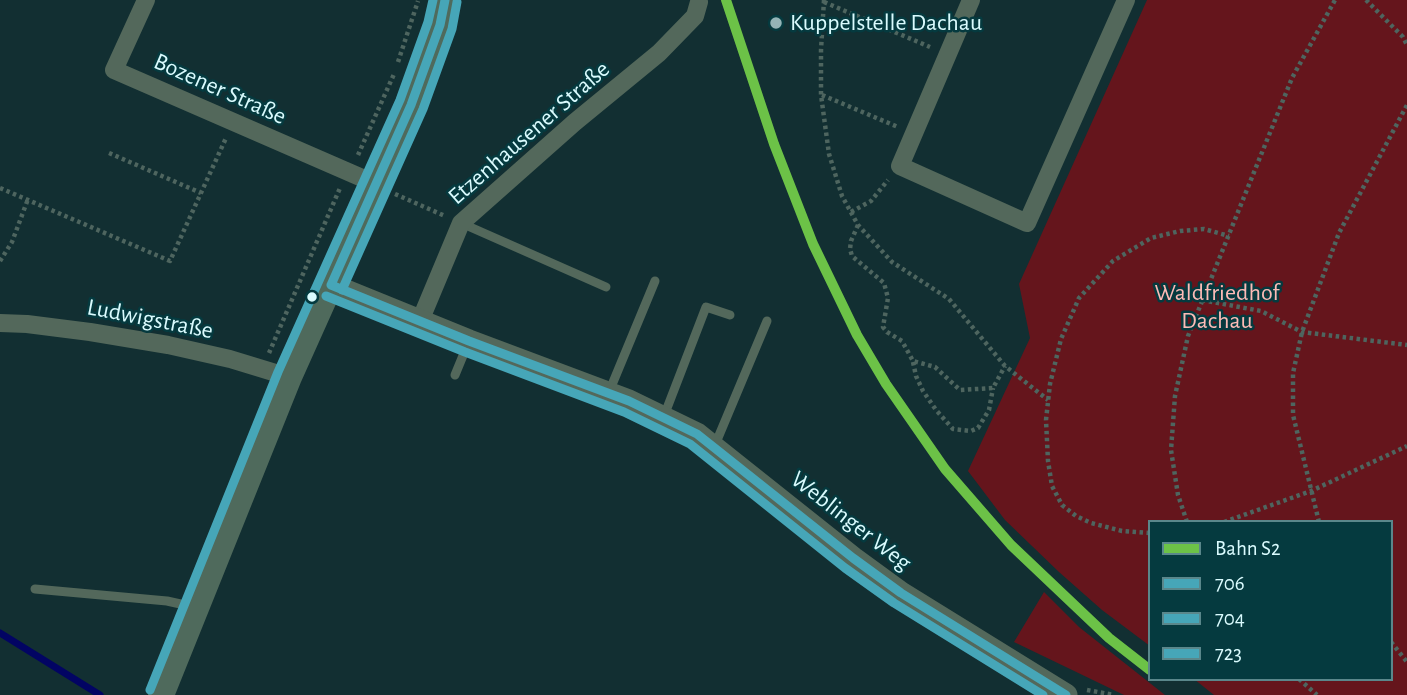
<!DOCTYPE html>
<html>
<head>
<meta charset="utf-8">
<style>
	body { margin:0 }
	#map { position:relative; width:1407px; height:695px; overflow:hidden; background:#122f32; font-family:"Alegreya Sans",sans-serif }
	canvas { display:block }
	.legend { position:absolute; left:1148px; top:520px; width:245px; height:161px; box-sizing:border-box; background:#053a3f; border:2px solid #5a878b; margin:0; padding:9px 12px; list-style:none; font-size:21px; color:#dafbfe }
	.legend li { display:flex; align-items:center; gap:14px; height:35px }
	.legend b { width:35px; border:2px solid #5a878b }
</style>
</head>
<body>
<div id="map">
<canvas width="1407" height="695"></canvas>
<ul class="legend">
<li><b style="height:9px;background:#6cc247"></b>Bahn S2</li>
<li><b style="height:9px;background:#46a6b8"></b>706</li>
<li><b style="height:9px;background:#46a6b8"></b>704</li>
<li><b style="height:9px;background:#46a6b8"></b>723</li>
</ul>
</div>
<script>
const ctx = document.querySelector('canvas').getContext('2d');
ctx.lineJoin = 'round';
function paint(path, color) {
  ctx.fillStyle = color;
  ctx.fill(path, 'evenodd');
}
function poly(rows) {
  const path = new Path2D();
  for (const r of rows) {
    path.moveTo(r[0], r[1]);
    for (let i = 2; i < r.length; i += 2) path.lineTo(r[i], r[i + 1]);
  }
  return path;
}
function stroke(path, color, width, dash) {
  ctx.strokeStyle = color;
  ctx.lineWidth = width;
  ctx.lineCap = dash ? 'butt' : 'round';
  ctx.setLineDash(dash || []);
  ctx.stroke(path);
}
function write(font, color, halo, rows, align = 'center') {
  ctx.font = font + ' "Alegreya Sans",sans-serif';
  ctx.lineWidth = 5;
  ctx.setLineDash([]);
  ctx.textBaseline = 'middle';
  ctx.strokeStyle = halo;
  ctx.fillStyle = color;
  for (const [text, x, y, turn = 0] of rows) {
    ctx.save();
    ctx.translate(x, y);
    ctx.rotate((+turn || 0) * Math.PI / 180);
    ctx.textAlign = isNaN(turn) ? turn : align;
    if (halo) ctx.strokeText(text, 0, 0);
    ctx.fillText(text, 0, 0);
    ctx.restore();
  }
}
paint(poly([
	[1147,0,1407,0,1407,695,1214,695,1194,679,1391,679,1391,522,1150,522,1150,646,1102,610,1059,572,1005,520,968,471,1030,338,1019,284],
	[1044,592,1079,627,1165,695,1124,695,1014,642]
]), '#65151c');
stroke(poly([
	[0,633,100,695]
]), '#020463', 7);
stroke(poly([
	[824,0,821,50,821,95,829,154,842,196,858,225,892,262,949,299,1005,366,1048,400],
	[1366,0,1403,37,1407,45],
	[824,2,930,47],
	[398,62,418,1],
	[822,95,898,127],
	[109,153,201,193],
	[358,155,394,74],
	[0,188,170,261,226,138],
	[395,194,445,216],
	[851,212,871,201,888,180],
	[858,225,851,241,850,249,852,256,884,283,888,298,883,327,887,332,902,341,913,361,935,367,960,390,993,388,1005,366],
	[0,261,12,242,28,199],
	[1202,300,1261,311,1302,332,1407,345],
	[269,353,340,188],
	[913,362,916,376,923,391,936,410,953,429,971,431,978,428,989,410,993,388],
	[1187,522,1178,495,1171,450,1175,396,1188,336,1292,78,1335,0],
	[1224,522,1311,491,1407,446],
	[1319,522,1293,415,1293,373,1302,332,1339,233,1407,105],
	[1150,533,1122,531,1091,523,1076,516,1062,505,1052,486,1048,461,1046,420,1050,384,1061,339,1079,298,1113,261,1151,238,1180,231,1204,229,1229,236],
	[1391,642,1407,662],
	[1299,679,1317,695],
	[1087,690,1114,695]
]), '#4e655f', 4.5, [3.5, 3.5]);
stroke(poly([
	[461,223,606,287],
	[455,375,469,341],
	[609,392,655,281],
	[664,416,706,307,730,315],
	[715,445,767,321],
	[35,589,167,601,194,607]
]), '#53685b', 9);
stroke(poly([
	[146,0,114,70,376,184],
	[971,0,900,166,1027,223,1126,0],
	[420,321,461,223,575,122,659,53,695,16,699,2],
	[0,323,27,324,90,332,168,345,230,359,289,377]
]), '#53685b', 18);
stroke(poly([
	[331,285,469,341,629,401,697,434,853,558,901,593,1066,695]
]), '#53685b', 23);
stroke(poly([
	[161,695,289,377,411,105,440,25,445,0]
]), '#4f6a5c', 26);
stroke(poly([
	[331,285,469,341,629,401,697,434,853,558,901,593,1066,695],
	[331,285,411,105,440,25,445,0]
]), '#46a6b8', 9);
stroke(poly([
	[342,290,423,109,452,29,457,2],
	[326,296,465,352,624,412,690,444,845,568,894,603,1043,695]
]), '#46a6b8', 9);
stroke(poly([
	[150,690,278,372,400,100,428,22,433,0]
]), '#46a6b8', 9);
stroke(poly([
	[726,0,774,144,813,244,857,335,886,384,945,469,1011,545,1109,638,1150,670]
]), '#6cc247', 10);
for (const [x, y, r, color] of [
	[776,23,7,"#94b4b7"],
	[312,297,6,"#dafbfe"]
]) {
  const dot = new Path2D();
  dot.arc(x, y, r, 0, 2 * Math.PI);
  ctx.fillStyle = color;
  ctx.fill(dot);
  stroke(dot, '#053a3f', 2.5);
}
write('24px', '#dafbfe', '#053a3f', [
	["Kuppelstelle Dachau",790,23]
], 'left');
write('24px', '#dafbfe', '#053a3f', [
	["Bozener Straße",220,89,24],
	["Etzenhausener Straße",529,133,-41],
	["Ludwigstraße",150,319,11],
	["Weblinger Weg",851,521,38]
]);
write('24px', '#fdbbb6', '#053a3f', [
	["Waldfriedhof",1217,293],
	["Dachau",1217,321]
]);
</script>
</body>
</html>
